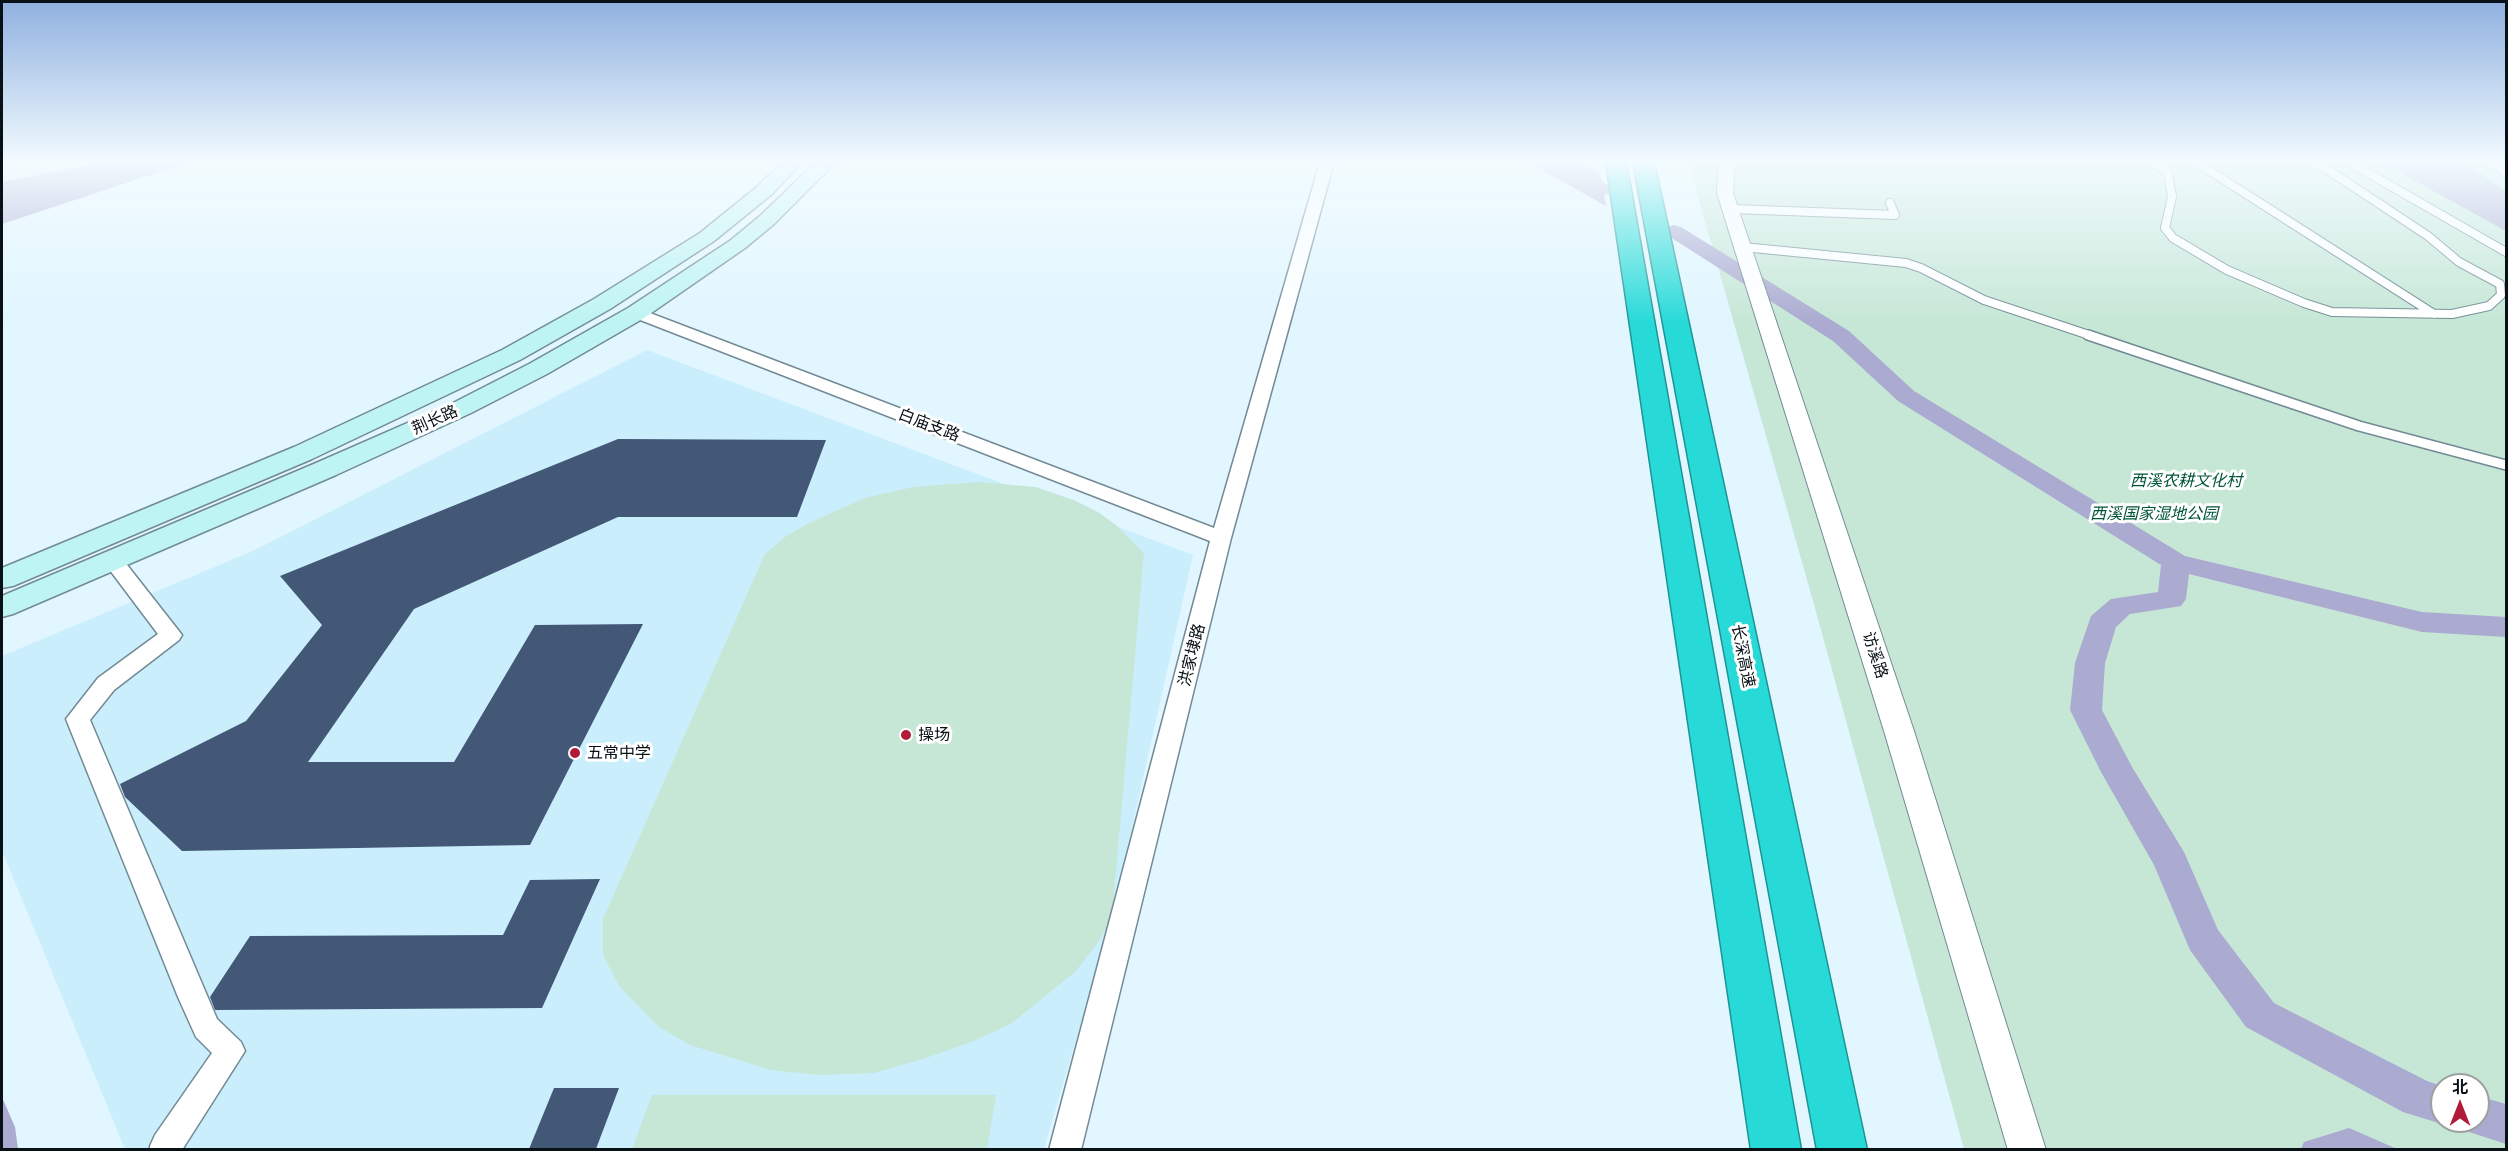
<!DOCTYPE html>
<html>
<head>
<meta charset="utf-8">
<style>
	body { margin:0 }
	#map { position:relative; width:2508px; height:1151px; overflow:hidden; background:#e1f6ff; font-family:"Playfair Display","Noto Sans SC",serif }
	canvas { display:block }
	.frame { position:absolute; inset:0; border:3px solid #081115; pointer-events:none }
	.north { position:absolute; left:2430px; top:1073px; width:60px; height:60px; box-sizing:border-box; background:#fff; border:2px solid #9ca0a1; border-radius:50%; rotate:0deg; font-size:16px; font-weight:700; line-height:24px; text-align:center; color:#081115 }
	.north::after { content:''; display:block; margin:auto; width:21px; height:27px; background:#b01c38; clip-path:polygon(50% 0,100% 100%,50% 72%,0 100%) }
</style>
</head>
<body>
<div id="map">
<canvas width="2508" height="1151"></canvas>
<div class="frame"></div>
<div class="north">北</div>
</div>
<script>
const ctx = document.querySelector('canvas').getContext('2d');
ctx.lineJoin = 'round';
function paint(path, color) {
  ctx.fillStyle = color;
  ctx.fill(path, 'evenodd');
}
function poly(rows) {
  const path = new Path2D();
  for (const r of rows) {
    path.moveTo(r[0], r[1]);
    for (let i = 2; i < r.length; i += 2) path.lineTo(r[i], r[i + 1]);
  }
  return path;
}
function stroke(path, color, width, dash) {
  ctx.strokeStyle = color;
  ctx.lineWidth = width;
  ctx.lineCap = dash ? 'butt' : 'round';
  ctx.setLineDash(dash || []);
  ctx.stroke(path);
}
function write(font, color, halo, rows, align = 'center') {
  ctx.font = font + ' "Playfair Display","Noto Sans SC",serif';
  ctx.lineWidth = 6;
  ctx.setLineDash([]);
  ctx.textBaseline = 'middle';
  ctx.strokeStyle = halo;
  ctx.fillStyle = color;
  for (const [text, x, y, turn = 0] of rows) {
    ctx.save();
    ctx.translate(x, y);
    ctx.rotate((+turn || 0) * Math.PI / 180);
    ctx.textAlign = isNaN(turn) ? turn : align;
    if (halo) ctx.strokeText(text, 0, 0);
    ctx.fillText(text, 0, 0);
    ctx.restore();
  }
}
paint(poly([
	[647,350,1193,555,1112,917,1044,1149,125,1149,2,851,2,656,255,550]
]), '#cbeefd');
paint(poly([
	[1688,162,2506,162,2506,1149,1964,1149,1813,601],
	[2442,1085,2478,1085,2478,1121,2442,1121],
	[979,482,1036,487,1076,501,1098,512,1116,525,1144,553,1112,917,1097,944,1075,972,1012,1023,974,1041,926,1058,874,1073,819,1075,771,1070,690,1045,659,1027,619,986,603,955,603,919,765,554,785,537,809,523,865,498,913,487],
	[652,1095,996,1095,987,1149,632,1149]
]), '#c6e7d6');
paint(poly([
	[106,162,190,162,2,224,2,182],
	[1528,162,1579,162,1600,173,1606,206],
	[2381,162,2464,162,2506,191,2506,231],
	[2,1097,15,1127,18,1149,2,1149],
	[2349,1128,2397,1149,2301,1149,2304,1142]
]), '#abaad1');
paint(poly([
	[1540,162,1567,162,1581,167,1613,189,1611,193,1604,195,1597,193,1569,175,1543,166,1540,162],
	[1674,225,1681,227,1849,331,1914,391,2185,556,2422,612,2506,617,2506,637,2422,632,2189,574,2186,599,2181,606,2130,614,2116,627,2105,663,2102,710,2132,767,2184,852,2218,930,2274,1003,2427,1081,2442,1086,2442,1121,2451,1121,2442,1124,2403,1112,2246,1027,2190,950,2154,865,2101,772,2070,710,2075,663,2091,616,2111,599,2158,592,2161,565,1898,401,1833,341,1667,235,1664,231,1667,227,1674,225],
	[2478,1096,2506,1104,2506,1144,2463,1130,2459,1121,2478,1121,2478,1096]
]), '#abaad1');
paint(poly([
	[618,439,826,440,797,517,618,517,414,609,308,762,454,762,535,625,643,624,530,845,182,851,125,797,120,784,246,721,322,625,280,576],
	[600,879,542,1008,215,1010,210,997,250,936,503,935,530,880],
	[554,1088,619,1088,596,1149,529,1149]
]), '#425876');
const serviceFar1 = poly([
	[2154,162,2168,173,2172,197,2165,228,2173,238,2227,270,2304,303,2332,312,2452,314,2489,306,2501,295,2500,284,2459,262,2428,236,2316,162],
	[2196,162,2434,314],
	[2349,162,2506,252],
	[2491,162,2506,173],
	[1732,209,1895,215,1890,203],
	[1743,247,1906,263,1921,268,1984,300,2092,336]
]);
const service = poly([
	[2088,335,2359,426,2506,465]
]);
const minor = poly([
	[1320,162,1334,162,1231,538,1081,1150,1049,1150,1210,541,630,316,628,313,636,308,642,310,1214,528,1320,162],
	[113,555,120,556,182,635,179,640,114,690,90,720,217,1019,241,1042,245,1051,182,1150,150,1150,150,1146,155,1135,212,1053,196,1037,178,997,66,719,98,678,158,634,103,561,106,556,113,555]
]);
const tertiary = poly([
	[1719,162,1735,162,1733,193,1914,731,2046,1150,2008,1150,1884,731,1717,193,1719,162]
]);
const secondary = poly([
	[782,162,802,162,772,194,714,241,610,309,520,360,312,459,13,586,2,588,2,568,294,447,502,350,594,299,700,233,758,186,782,162],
	[816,162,836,162,774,224,745,248,644,318,547,374,471,413,336,475,13,614,2,617,2,596,316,463,453,403,529,364,628,308,731,240,760,216,816,162]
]);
const motorway = poly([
	[1606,162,1626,162,1801,1150,1751,1150,1606,162],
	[1633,162,1654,162,1867,1150,1817,1150,1633,162]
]);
stroke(serviceFar1, '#728a94', 10);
stroke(service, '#728a94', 12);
stroke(minor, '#728a94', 3);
stroke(tertiary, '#728a94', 2);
stroke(secondary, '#728a94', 3);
stroke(motorway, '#1c9494', 3);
stroke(serviceFar1, '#fff', 8);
stroke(service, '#fff', 9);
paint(minor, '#fff');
paint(tertiary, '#fff');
paint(secondary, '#bef4f3');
paint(motorway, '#27dad8');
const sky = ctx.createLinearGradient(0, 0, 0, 323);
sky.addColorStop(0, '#8fb0df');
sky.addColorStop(0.5, '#f2fbff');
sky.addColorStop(1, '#f2fbff00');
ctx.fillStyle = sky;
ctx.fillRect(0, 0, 2508, 323);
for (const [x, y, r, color] of [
	[906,735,6,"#b01c38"],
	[575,753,6,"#b01c38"]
]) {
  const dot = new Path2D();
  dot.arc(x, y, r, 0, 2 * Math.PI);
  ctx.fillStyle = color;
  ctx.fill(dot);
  stroke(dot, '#fff', 2);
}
write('16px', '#081115', '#fff', [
	["荆长路",435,420,-24],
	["白庙支路",929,425,21],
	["洪家埭路",1192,655,-76],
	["访溪路",1875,655,72],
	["长深高速",1743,656,79]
]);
write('italic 16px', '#005439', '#fff', [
	["西溪农耕文化村",2186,481],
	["西溪国家湿地公园",2154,514]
]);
write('16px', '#081115', '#fff', [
	["操场",918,735],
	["五常中学",587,753]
], 'left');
</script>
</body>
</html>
